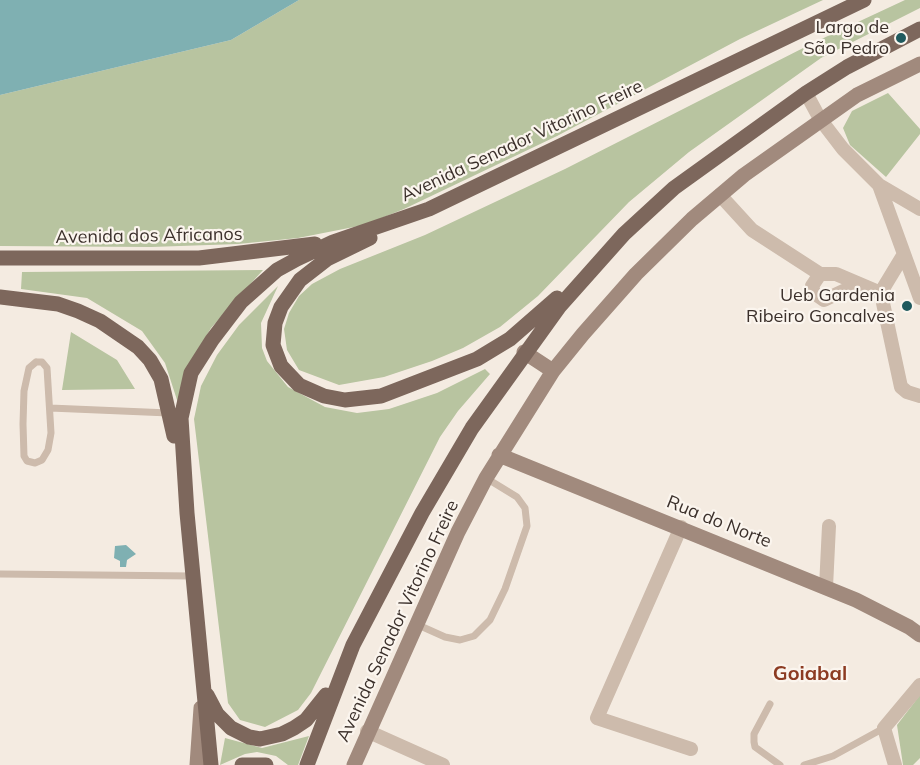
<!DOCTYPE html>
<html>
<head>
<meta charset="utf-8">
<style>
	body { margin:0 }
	canvas { display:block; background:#f4ebe1 }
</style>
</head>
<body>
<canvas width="920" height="765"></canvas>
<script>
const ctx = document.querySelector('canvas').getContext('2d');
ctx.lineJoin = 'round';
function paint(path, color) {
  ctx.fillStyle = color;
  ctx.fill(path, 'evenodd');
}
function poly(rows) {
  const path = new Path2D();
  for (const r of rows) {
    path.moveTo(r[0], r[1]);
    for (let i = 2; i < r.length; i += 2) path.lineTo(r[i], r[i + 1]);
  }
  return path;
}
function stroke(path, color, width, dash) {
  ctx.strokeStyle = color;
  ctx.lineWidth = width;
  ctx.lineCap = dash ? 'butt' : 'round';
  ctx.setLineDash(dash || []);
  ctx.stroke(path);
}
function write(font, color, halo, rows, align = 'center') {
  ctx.font = font + ' Mulish,sans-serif';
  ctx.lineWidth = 4.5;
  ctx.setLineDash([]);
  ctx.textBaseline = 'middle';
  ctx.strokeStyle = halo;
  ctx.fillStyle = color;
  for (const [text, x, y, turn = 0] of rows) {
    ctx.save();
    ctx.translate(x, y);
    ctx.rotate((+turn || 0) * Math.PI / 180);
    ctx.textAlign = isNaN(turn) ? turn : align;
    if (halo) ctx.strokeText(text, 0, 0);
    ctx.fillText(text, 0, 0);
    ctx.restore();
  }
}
paint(poly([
	[299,0,823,0,740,39,557,136,404,209,364,225,298,238,238,244,151,247,0,246,0,95,231,40],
	[905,0,920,0,920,8,821,58,689,152,629,202,538,296,500,327,463,348,432,361,384,377,339,385,299,370,287,350,284,329,289,313,299,296,312,284,340,269,425,235,565,169,815,42],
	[888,93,920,129,920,134,886,177,850,145,843,128,852,111],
	[263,270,211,328,190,363,178,403,165,363,142,331,87,298,21,289,22,272],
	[278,286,261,323,262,348,267,361,288,387,325,407,357,413,389,409,437,393,485,369,490,374,458,411,440,437,311,693,298,710,265,727,240,720,228,703,194,419,201,386,217,355,239,325],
	[71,332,117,360,135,389,62,390],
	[920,695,920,758,913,765,903,765,897,725],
	[309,736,298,765,288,765,276,756,257,752,245,754,220,765,225,738,262,748]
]), '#b8c4a0');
paint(poly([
	[0,0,299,0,231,40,0,95],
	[126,545,136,554,127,560,126,567,120,567,120,561,114,558,115,546]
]), '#7fb0b2');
stroke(poly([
	[36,362,42,362,47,368,51,433,48,450,42,460,35,463,27,461,24,456,23,424,24,391,29,368,36,362],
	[50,408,169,413],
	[0,574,192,576],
	[416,624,445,637,460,640,474,636,490,620,505,589,527,526,525,508,517,497,486,478],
	[770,704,754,734,754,742,755,747,780,765],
	[804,765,833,756,884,728]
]), '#cdbbac', 7);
stroke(poly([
	[806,93,820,119,843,149,879,185,920,209],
	[879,185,920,298],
	[720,195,752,230,820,274,836,274,883,294],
	[904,254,884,287,883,303,901,387,907,392,920,396],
	[820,274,812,286,814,293,824,300,856,285],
	[681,527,597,718,691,749],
	[826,587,829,526],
	[367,731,443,765],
	[895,765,884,728,920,685]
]), '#cdbbac', 14);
stroke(poly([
	[524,352,553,371],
	[499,455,856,600,909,627,920,635],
	[197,765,201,708],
	[354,765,458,532,486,478,553,371,583,334,636,274,692,219,744,175,857,95,920,64]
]), '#a18a7d', 15);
stroke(poly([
	[370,238,327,259,300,280,281,307,275,323,273,345,281,366,299,385,324,396,345,400,381,396,477,359,510,339,557,298],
	[0,258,199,258,315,244],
	[0,297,58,304,78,311,100,321,138,347,150,360,161,379,174,436],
	[207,695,217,714,231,728,249,737,260,739,282,734,294,728,306,720,326,695],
	[211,765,187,513,181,418,191,373,212,340,241,302,277,270,297,259,333,242,429,209,864,0],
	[242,765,266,765],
	[307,765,353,645,422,513,472,428,559,307,624,234,674,188,806,93,847,67,920,29]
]), '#7d675c', 15);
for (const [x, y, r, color] of [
	[901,38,6,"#1f5a5e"],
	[907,306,6,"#1f5a5e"]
]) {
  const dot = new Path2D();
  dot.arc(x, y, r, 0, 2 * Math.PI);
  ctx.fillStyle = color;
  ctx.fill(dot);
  stroke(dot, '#fbf5ee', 2);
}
write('18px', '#3b302b', '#fbf5ee', [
	["Largo de",889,28],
	["São Pedro",889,49],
	["Ueb Gardenia",895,296],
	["Ribeiro Goncalves",895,317]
], 'right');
write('18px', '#3b302b', '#fbf5ee', [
	["Avenida Senador Vitorino Freire",522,141,-25],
	["Avenida dos Africanos",149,236,-1],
	["Rua do Norte",719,522,22],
	["Avenida Senador Vitorino Freire",398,621,-65]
]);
write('bold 20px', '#8c3b22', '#fbf5ee', [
	["Goiabal",810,674]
]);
</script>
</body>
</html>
